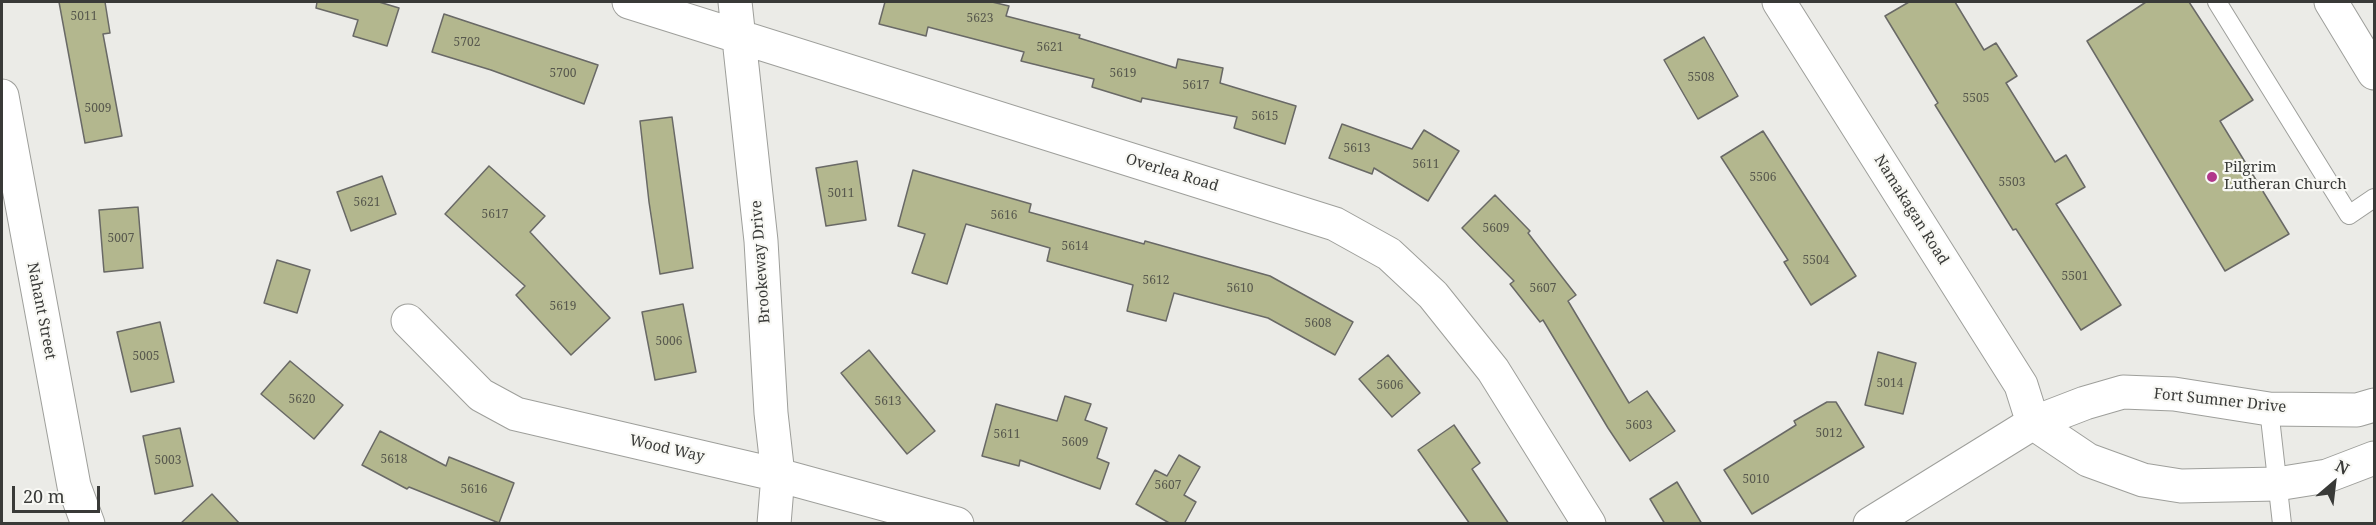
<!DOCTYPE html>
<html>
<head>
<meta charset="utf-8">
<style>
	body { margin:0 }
	#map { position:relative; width:2376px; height:525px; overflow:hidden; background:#ebebe7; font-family:"Noto Serif",serif }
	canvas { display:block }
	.frame { position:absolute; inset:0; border:3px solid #393a38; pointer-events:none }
	.north { position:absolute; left:2304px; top:453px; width:60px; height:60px; -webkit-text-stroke:4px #f8f8f4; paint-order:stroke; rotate:28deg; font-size:16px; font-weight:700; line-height:24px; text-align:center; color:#393a38 }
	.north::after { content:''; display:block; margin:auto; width:21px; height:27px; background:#393a38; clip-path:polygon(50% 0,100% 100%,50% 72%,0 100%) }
	.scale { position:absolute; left:12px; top:486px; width:88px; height:27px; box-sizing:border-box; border:3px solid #393a38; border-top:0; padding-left:8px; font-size:18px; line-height:21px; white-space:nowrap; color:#393a38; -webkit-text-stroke:4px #f8f8f4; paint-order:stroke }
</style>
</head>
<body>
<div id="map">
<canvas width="2376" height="525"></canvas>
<div class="frame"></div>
<div class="north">N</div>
<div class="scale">20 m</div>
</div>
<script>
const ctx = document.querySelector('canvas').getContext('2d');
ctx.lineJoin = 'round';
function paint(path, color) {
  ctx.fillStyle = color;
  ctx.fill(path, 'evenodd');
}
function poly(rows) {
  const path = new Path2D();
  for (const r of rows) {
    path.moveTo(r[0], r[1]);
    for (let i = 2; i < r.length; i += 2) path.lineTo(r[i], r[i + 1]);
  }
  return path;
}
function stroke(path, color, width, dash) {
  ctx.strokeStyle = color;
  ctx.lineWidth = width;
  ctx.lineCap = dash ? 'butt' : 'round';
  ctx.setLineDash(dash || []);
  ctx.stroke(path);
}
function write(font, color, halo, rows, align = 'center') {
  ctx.font = font + ' "Noto Serif",serif';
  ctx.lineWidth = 4.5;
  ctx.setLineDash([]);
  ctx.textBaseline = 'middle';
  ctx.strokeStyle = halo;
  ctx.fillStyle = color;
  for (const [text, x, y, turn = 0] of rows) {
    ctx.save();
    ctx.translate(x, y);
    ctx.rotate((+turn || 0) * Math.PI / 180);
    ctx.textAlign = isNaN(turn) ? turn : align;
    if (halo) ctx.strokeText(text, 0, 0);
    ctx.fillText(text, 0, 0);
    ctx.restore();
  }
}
const building = poly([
	[59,2,105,2,110,33,103,34,122,136,85,143,59,2],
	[317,2,379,2,399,8,387,46,353,36,358,20,316,8,317,2],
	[885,2,992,2,1009,6,1006,16,1080,35,1079,38,1176,68,1178,59,1223,68,1220,83,1296,106,1285,144,1234,128,1237,117,1142,98,1141,102,1092,87,1094,79,1021,61,1024,52,928,27,926,36,879,24,885,2],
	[1909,2,1955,2,1984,50,1996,43,2017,76,2006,83,2055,162,2066,155,2085,187,2056,204,2121,305,2081,330,2016,229,2013,230,1935,105,1938,103,1885,16,1909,2],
	[2146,2,2189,2,2253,100,2220,121,2289,234,2225,271,2087,41,2146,2],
	[444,14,598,65,584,104,491,70,432,52,444,14],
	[1704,37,1738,96,1698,119,1664,60,1704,37],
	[672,117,693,268,660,274,649,202,640,121,672,117],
	[1342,124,1412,149,1424,130,1459,151,1428,201,1374,168,1372,174,1329,158,1342,124],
	[1763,131,1856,276,1811,305,1784,262,1788,260,1721,157,1763,131],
	[857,161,866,220,826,226,816,168,857,161],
	[489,166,545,216,530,232,610,318,571,355,516,295,525,286,445,214,489,166],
	[913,170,1031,204,1029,212,1144,244,1145,241,1270,276,1353,322,1335,355,1268,318,1174,293,1166,321,1127,311,1133,285,1047,261,1050,248,966,224,947,284,912,273,925,234,898,226,913,170],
	[382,176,396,214,351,231,337,192,382,176],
	[1495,195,1530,231,1528,233,1576,295,1568,301,1629,403,1647,391,1675,431,1630,461,1608,428,1543,320,1540,322,1510,284,1514,281,1462,228,1495,195],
	[138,207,143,268,104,272,99,210,138,207],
	[277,260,310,270,297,313,264,303,277,260],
	[683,304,696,372,655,380,642,312,683,304],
	[160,322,174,382,131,392,117,332,160,322],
	[869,350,935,431,907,454,841,373,869,350],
	[1878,352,1916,363,1903,414,1865,405,1878,352],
	[1388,355,1420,393,1392,417,1359,379,1388,355],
	[290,361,343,405,314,439,261,394,290,361],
	[1065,396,1091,404,1085,420,1107,428,1097,458,1109,463,1100,489,1020,460,1019,466,982,456,996,404,1057,421,1065,396],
	[1827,402,1836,402,1864,447,1752,514,1724,470,1796,425,1794,421,1827,402],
	[1454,425,1480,463,1472,469,1509,524,1470,524,1418,450,1454,425],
	[180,428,193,486,155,494,143,436,180,428],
	[380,431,446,466,449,457,514,483,499,523,409,487,407,489,362,465,380,431],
	[1179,455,1200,467,1184,495,1196,502,1184,524,1171,524,1136,504,1155,470,1167,476,1179,455],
	[1677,482,1702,524,1665,524,1650,499,1677,482],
	[212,494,240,524,180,524,212,494]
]);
paint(building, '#b3b78e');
stroke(building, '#696966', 1.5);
const lane = poly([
	[2217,2,2349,215,2374,198],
	[2269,409,2282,524]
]);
const street = poly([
	[629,2,1335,224,1389,254,1433,295,1493,370,1589,524],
	[735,2,761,241,771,413,778,475,774,524],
	[1779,2,2021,385,2033,423],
	[2,96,74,486,88,524],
	[408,321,481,395,516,414,778,475,957,524],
	[2033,423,2088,460,2143,480,2181,486,2277,484,2327,476,2374,458],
	[1870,524,2033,423,2085,403,2123,392,2174,394,2269,409,2357,410,2374,405]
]);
const secondary = poly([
	[2331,2,2374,73]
]);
stroke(lane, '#9e9f9b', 20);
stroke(street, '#9e9f9b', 35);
stroke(secondary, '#9e9f9b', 35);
stroke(lane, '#fff', 18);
stroke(street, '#fff', 33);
stroke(secondary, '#fff', 33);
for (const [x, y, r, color] of [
	[2212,177,6,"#b1378b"]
]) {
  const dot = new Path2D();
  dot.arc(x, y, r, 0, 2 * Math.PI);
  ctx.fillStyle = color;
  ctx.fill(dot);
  stroke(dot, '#f8f8f4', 2);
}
write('12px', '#58594e', null, [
	["5011",84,17],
	["5623",980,19],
	["5702",467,43],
	["5621",1050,48],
	["5700",563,74],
	["5619",1123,74],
	["5508",1701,78],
	["5617",1196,86],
	["5505",1976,99],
	["5009",98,109],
	["5615",1265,117],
	["5613",1357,149],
	["5611",1426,165],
	["5506",1763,178],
	["5503",2012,183],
	["5011",841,194],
	["5621",367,203],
	["5617",495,215],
	["5616",1004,216],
	["5609",1496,229],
	["5007",121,239],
	["5614",1075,247],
	["5504",1816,261],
	["5501",2075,277],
	["5612",1156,281],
	["5610",1240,289],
	["5607",1543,289],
	["5619",563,307],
	["5608",1318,324],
	["5006",669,342],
	["5005",146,357],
	["5014",1890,384],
	["5606",1390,386],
	["5620",302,400],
	["5613",888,402],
	["5603",1639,426],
	["5012",1829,434],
	["5611",1007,435],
	["5609",1075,443],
	["5618",394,460],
	["5003",168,461],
	["5010",1756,480],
	["5607",1168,486],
	["5616",474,490]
]);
write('15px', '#393a38', '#f8f8f4', [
	["Pilgrim",2224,168],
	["Lutheran Church",2224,185]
], 'left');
write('15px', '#393a38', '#f8f8f4', [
	["Overlea Road",1172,173,17],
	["Namakagan Road",1911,210,58],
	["Brookeway Drive",761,262,-94],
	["Nahant Street",41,311,79],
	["Fort Sumner Drive",2220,401,6],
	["Wood Way",667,449,13]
]);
</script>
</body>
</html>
